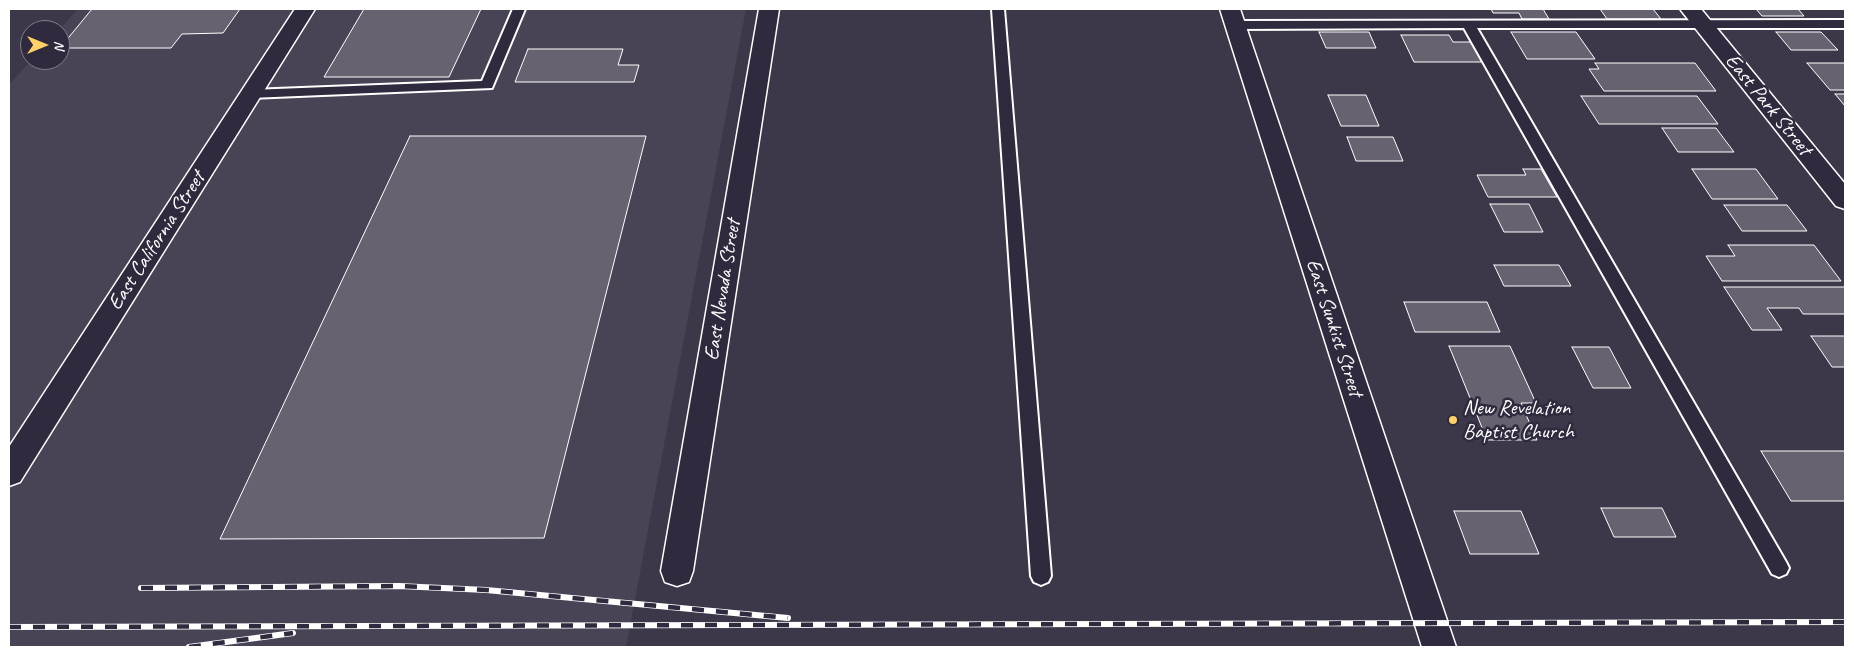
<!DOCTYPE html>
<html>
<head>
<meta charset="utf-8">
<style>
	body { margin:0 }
	#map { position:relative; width:1854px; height:656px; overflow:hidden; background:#3c3749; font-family:Caveat,sans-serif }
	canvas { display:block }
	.frame { position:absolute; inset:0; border:10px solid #fff; pointer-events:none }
	.north { position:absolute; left:20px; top:20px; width:50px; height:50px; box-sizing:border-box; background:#2f2a3d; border:1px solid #827f8b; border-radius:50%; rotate:90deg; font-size:14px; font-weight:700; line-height:20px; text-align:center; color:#fff }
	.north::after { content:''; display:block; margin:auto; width:18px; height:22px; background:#ffd166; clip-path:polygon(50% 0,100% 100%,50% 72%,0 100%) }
</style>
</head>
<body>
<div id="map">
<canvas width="1854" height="656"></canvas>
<div class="frame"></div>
<div class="north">N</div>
</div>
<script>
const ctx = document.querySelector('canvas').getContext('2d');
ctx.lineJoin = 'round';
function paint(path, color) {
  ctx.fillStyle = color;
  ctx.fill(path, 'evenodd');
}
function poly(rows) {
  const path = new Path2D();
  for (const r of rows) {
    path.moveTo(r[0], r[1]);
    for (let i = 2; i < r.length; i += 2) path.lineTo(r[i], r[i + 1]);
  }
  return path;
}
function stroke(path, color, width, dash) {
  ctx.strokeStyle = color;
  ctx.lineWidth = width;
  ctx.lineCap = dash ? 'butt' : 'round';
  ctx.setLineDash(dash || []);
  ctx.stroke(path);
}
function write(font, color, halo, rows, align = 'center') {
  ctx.font = font + ' Caveat,sans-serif';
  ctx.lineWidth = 5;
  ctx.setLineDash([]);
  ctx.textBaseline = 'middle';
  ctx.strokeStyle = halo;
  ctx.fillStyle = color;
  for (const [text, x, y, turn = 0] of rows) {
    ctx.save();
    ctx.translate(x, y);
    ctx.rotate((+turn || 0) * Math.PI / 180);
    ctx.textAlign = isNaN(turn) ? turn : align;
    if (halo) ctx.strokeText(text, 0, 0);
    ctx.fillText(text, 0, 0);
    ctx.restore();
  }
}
paint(poly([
	[78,9,746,9,626,647,9,647,9,85,31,60,60,60,59,30]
]), '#494455');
const building = poly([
	[92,9,240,9,223,33,182,34,171,48,60,48,92,9],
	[364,9,481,9,449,77,324,77,364,9],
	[1491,9,1543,9,1549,19,1522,19,1519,13,1493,13,1491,9],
	[1600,9,1653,9,1661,19,1607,19,1600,9],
	[1756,9,1798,9,1804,16,1762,16,1756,9],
	[1319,32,1369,32,1376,48,1326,48,1319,32],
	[1511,32,1576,32,1595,59,1527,59,1511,32],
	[1776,32,1821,32,1838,50,1791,50,1776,32],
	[1401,35,1449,35,1453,42,1471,42,1482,62,1414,62,1401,35],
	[528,49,623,49,618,65,639,65,634,82,515,82,528,49],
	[1595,63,1695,63,1716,91,1604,91,1589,69,1599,69,1595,63],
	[1807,63,1845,63,1845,90,1830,90,1807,63],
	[1835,94,1845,94,1845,106,1835,94],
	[1328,95,1366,95,1379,126,1341,126,1328,95],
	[1581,96,1697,96,1718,124,1599,124,1581,96],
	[1662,128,1716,128,1734,152,1678,152,1662,128],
	[410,136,646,136,544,538,220,539,410,136],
	[1347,137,1393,137,1403,161,1356,161,1347,137],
	[1523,169,1541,169,1557,197,1488,197,1477,175,1526,175,1523,169],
	[1692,169,1756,169,1778,199,1712,199,1692,169],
	[1490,204,1529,204,1543,232,1504,232,1490,204],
	[1724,205,1787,205,1807,231,1742,231,1724,205],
	[1728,245,1814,245,1841,281,1722,281,1706,256,1735,256,1728,245],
	[1494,265,1559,265,1571,286,1504,286,1494,265],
	[1724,287,1845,287,1845,314,1803,314,1799,308,1767,308,1782,330,1752,330,1724,287],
	[1404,302,1487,302,1500,332,1415,332,1404,302],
	[1811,336,1845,336,1845,367,1832,367,1811,336],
	[1449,346,1510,346,1536,403,1521,403,1537,440,1487,440,1449,346],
	[1572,347,1609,347,1631,388,1593,388,1572,347],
	[1761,451,1845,451,1845,501,1791,501,1761,451],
	[1601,508,1662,508,1676,537,1614,537,1601,508],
	[1454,511,1521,511,1539,554,1470,554,1454,511]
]);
paint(building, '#666270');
stroke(building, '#fff', 1);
const lane = poly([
	[513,9,525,9,492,88,250,98,243,94,250,90,482,81,513,9],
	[992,9,1004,9,1051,576,1048,582,1041,585,1034,582,1031,576,992,9],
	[1845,20,1845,28,1477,28,1786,562,1789,568,1786,574,1779,577,1772,574,1464,28,1235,29,1229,25,1235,21,1845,20]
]);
const street = poly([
	[295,9,315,9,20,482,9,486,9,447,295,9],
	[759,9,779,9,693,571,689,582,677,586,665,582,661,571,759,9],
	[1220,9,1240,9,1456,647,1422,647,1220,9],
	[1680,9,1701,9,1845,184,1845,209,1836,206,1680,9]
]);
stroke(lane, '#fff', 4);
stroke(street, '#fff', 3);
paint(lane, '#2f2a3d');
paint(street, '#2f2a3d');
const rail = poly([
	[141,588,399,586,486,590,788,618],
	[9,627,1845,622],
	[189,647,293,633]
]);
stroke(rail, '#fff', 6);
stroke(rail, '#2f2a3d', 4.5, [12]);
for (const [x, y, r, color] of [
	[1453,420,5,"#ffd166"]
]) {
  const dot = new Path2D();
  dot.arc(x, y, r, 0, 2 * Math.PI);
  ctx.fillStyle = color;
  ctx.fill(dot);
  stroke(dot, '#2f2a3d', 2);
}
write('21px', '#fff', '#2f2a3d', [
	["East Park Street",1768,105,51],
	["East California Street",157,241,-57],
	["East Nevada Street",723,290,-81],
	["East Sunkist Street",1334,328,72]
]);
write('21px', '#fff', '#2f2a3d', [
	["New Revelation",1463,408],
	["Baptist Church",1463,432]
], 'left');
</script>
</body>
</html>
